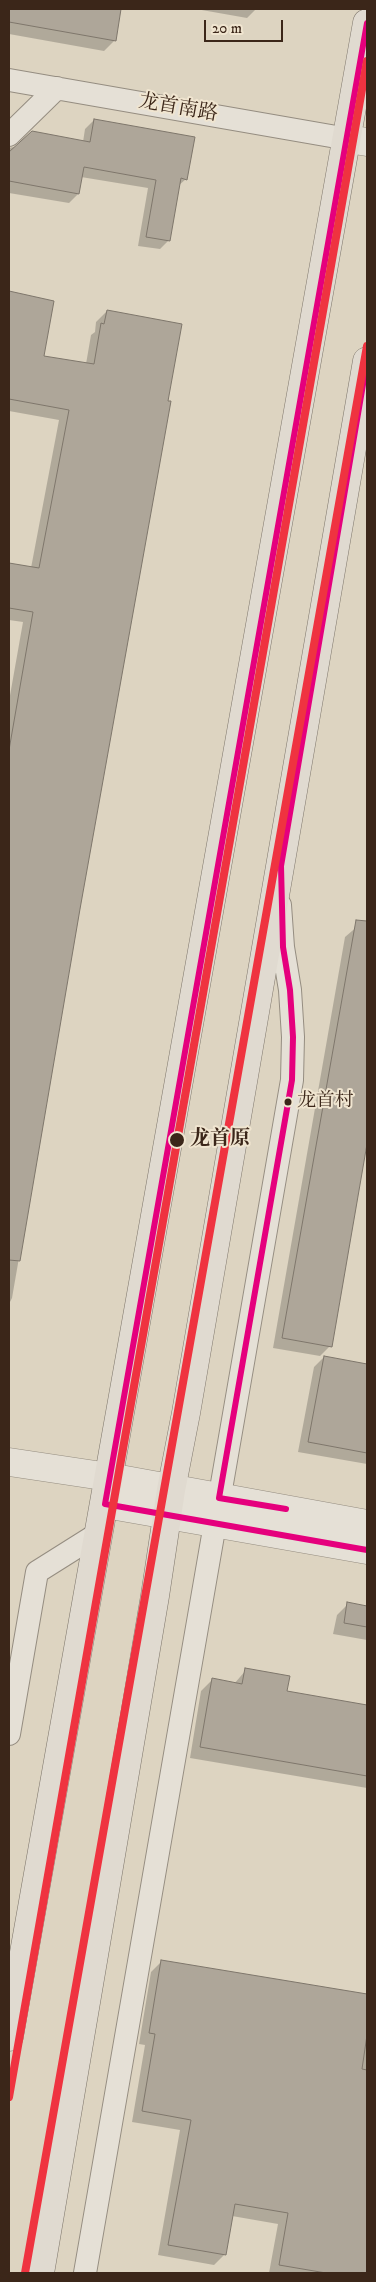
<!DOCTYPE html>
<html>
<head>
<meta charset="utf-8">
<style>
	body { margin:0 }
	#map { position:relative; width:376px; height:2282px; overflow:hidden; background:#ddd4c1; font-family:"IM FELL DW Pica",serif }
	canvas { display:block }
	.frame { position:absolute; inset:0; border:10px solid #3b2619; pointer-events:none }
	.scale { position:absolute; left:204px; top:20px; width:79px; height:22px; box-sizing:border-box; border:2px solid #3b2619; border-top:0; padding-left:6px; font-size:15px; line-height:18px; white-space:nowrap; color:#3b2619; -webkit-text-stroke:4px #f0e5d0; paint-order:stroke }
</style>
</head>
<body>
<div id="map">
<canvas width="376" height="2282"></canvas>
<div class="frame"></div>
<div class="scale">20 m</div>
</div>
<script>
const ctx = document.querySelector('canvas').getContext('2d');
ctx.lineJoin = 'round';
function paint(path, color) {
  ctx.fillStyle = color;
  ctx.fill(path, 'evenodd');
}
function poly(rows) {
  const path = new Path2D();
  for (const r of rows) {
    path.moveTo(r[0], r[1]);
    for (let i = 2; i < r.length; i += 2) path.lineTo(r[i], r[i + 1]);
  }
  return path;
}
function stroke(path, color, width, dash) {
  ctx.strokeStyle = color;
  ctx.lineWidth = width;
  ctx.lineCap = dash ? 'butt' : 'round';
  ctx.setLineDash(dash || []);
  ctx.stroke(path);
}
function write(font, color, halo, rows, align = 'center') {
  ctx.font = font + ' "IM FELL DW Pica","Noto Serif SC",serif';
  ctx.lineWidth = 4;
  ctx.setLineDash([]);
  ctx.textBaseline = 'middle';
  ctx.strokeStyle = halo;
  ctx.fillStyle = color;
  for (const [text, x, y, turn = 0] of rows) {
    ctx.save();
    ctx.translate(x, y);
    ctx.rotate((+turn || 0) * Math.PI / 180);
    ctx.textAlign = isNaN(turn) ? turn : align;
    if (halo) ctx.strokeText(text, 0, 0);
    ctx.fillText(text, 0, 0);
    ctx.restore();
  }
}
paint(poly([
	[9,9,120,9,115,40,104,51,9,34],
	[196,9,256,9,247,18],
	[94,120,186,179,178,186,169,240,160,249,138,246,148,188,81,177,78,194,69,203,9,193,9,148,18,146,83,142,85,129],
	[9,292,53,302,43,357,86,364,91,335,95,332,96,322,107,311,142,549,12,1298,9,1304,9,701,23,622,9,620,9,564,31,568,59,420,9,411],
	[359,925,367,926,367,1137,330,1346,320,1356,273,1348,345,937],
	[324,1357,367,1365,367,1464,298,1452,314,1367],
	[348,1604,367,1607,367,1640,333,1634,337,1615],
	[246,1670,286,1692,367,1706,367,1788,190,1758,201,1691,212,1680,234,1684],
	[162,1961,367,1995,367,2273,269,2273,278,2224,232,2216,225,2254,214,2265,158,2255,180,2130,132,2122,145,2045,139,2044,151,1972]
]), '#0003');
const building = poly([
	[9,9,121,9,116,41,9,22,9,9],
	[94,119,195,137,187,180,181,178,170,241,146,237,156,180,84,167,79,194,9,181,9,152,32,131,90,142,94,119],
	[9,291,54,301,44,356,94,364,101,323,104,324,107,310,182,324,168,401,171,401,80,909,20,1261,9,1260,9,750,33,612,9,608,9,563,39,568,69,410,9,399,9,291],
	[356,920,367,921,367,1144,332,1347,282,1338,356,920],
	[324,1356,367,1364,367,1453,308,1442,324,1356],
	[347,1602,367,1606,367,1627,344,1623,347,1602],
	[245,1668,290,1676,287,1691,367,1705,367,1776,200,1747,212,1678,242,1684,245,1668],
	[161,1960,367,1994,367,2035,362,2069,367,2070,367,2273,326,2273,279,2265,288,2213,235,2204,226,2255,168,2245,191,2120,142,2111,155,2034,149,2033,161,1960]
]);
paint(building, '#aea699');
stroke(building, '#7e766b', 1);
const minor = poly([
	[9,80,348,139],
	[9,135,57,88],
	[9,1734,37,1572,99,1533],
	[85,2273,292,1080,293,1037,290,990,283,947,280,905]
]);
const tertiary = poly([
	[348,139,367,142],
	[9,1462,109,1477,367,1524],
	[105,1504,367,1550]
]);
const primary = poly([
	[9,2037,367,23],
	[40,2273,155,1596,171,1490,186,1413,367,361]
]);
stroke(minor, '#958d81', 24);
stroke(tertiary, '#958d81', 29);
stroke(primary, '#7e766b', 29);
stroke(minor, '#e5e0d6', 22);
stroke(tertiary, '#e5e0d6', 28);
stroke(primary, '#e0dad0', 28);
stroke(poly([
	[367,23,105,1504,367,1550],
	[286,1509,219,1498,292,1080,293,1037,290,990,283,947,281,866,367,361]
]), '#e5007d', 6);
stroke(poly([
	[9,2097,367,61],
	[25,2273,367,346]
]), '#ef3340', 8);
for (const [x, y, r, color] of [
	[288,1102,4.5,"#3b2619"],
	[177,1140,8,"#3b2619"]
]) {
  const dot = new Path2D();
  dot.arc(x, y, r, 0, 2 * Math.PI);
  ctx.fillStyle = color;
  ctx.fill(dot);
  stroke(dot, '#f0e5d0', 2);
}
write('19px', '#3b2619', '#f0e5d0', [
	["龙首村",297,1102]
], 'left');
write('20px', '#3b2619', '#f0e5d0', [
	["龙首南路",178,109,10]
]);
write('bold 20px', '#3b2619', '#f0e5d0', [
	["龙首原",190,1140]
], 'left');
</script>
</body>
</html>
